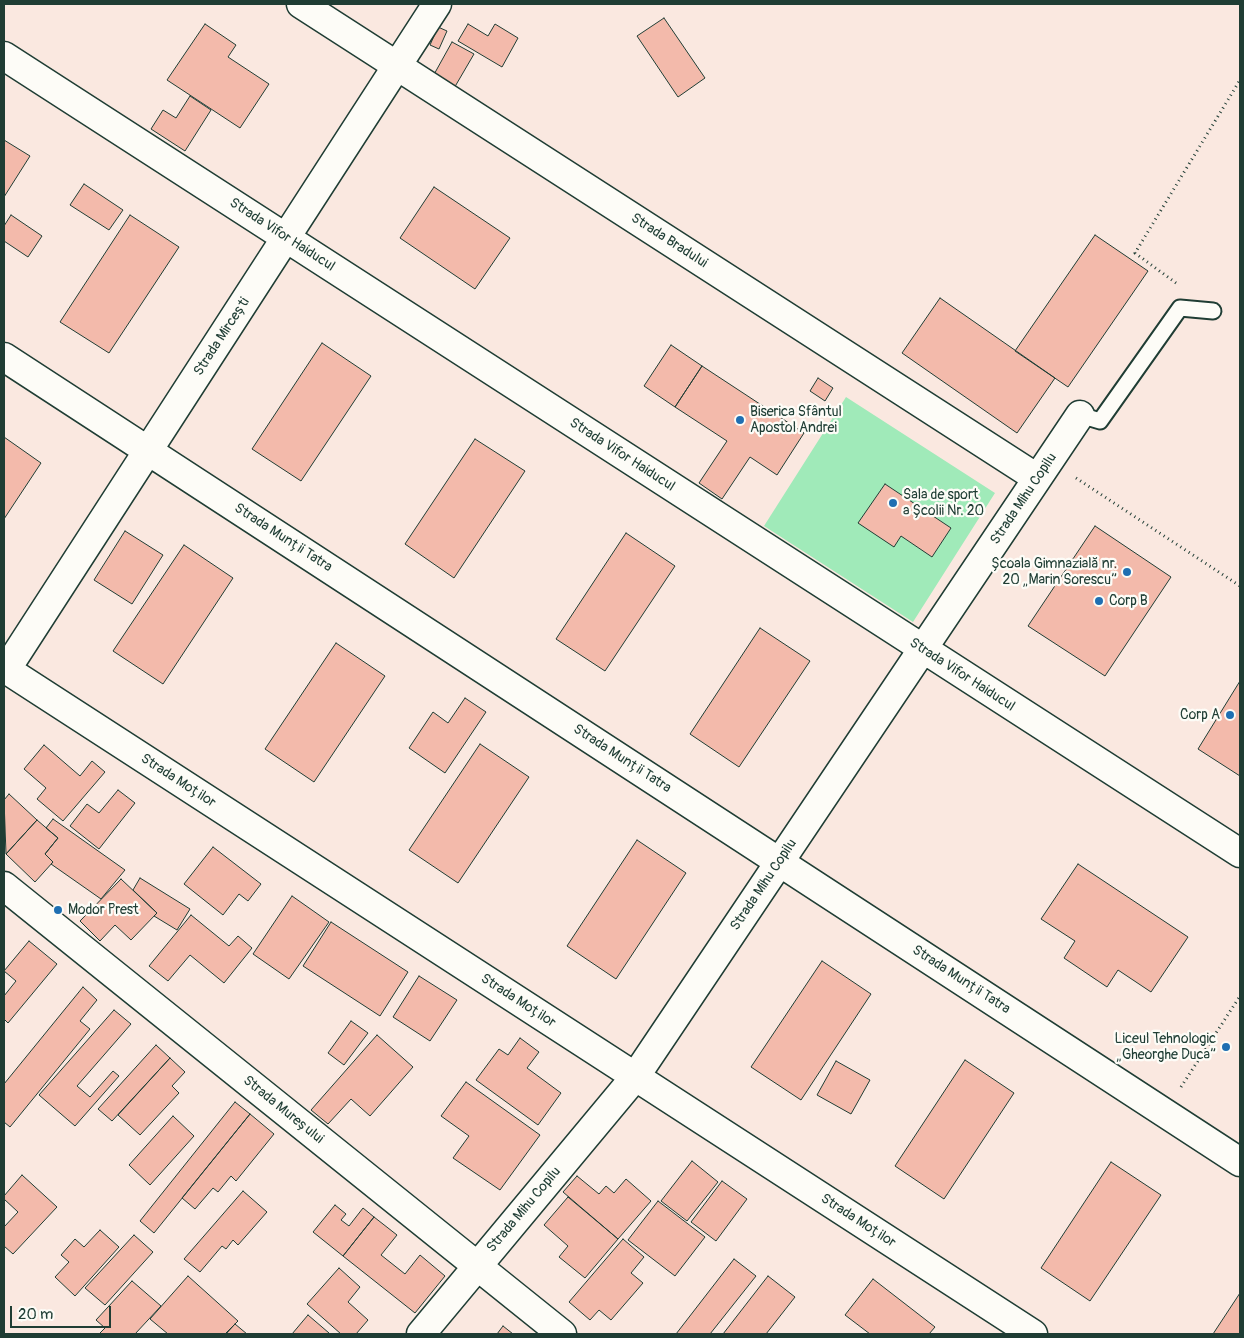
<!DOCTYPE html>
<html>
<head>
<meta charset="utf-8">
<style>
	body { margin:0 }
	#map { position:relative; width:1244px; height:1338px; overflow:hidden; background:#fae8e0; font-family:Pangolin,sans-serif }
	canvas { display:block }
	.frame { position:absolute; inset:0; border:5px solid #1f3d34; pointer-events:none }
	.scale { position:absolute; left:10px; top:1306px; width:101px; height:22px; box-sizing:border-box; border:2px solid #1f3d34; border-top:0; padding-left:6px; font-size:15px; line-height:18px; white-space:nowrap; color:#1f3d34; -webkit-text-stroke:4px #fdfcf7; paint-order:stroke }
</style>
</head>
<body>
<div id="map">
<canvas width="1244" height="1338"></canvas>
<div class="frame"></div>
<div class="scale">20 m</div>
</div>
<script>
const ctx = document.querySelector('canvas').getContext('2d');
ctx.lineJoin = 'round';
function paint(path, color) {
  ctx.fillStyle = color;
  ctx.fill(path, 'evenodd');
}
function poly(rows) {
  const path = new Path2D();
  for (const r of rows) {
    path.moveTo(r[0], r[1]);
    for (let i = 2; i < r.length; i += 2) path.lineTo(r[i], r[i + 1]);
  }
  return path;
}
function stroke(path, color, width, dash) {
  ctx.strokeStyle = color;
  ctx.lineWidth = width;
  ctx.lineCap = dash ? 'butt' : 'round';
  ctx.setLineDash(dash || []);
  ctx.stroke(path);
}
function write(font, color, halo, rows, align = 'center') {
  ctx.font = font + ' Pangolin,sans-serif';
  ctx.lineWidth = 4.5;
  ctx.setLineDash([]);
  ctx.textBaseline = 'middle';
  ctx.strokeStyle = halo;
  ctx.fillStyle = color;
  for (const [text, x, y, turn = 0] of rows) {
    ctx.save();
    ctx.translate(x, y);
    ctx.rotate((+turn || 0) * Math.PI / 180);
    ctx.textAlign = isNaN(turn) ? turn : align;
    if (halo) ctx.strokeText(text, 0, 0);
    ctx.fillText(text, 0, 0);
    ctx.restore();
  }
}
paint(poly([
	[846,397,995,493,913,622,764,526],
	[885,484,951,528,932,557,901,536,894,546,859,523]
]), '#a0eab9');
const building = poly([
	[664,18,705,78,678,97,637,36,664,18],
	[205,24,236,45,228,57,269,84,240,128,167,80,205,24],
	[468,24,488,36,495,24,518,38,502,67,458,41,468,24],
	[438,27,447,31,439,49,430,45,438,27],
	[452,42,474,54,453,90,432,78,452,42],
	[190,96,211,110,185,151,151,129,163,110,176,118,190,96],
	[4,140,30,156,4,197,4,140],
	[84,184,123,210,109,230,70,205,84,184],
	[434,187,510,238,475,289,400,238,434,187],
	[11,215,42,236,28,257,4,241,4,226,11,215],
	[130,215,179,247,109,353,60,322,130,215],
	[1095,235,1148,271,1068,387,1015,351,1095,235],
	[940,298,1055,378,1017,433,902,353,940,298],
	[322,343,371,376,301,481,252,449,322,343],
	[671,345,702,366,675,407,644,386,671,345],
	[702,366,804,433,777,475,750,457,722,499,699,483,727,441,675,407,702,366],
	[818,378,833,388,825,401,810,391,818,378],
	[4,437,41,463,4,519,4,437],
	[475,439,525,471,454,578,405,544,475,439],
	[885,484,951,528,932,557,901,536,894,547,858,523,885,484],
	[1095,526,1171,577,1105,676,1028,626,1095,526],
	[125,531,163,555,132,604,94,580,125,531],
	[626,533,675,566,605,671,556,639,626,533],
	[184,545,233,578,163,684,113,651,184,545],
	[760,628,810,661,739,767,690,734,760,628],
	[336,643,385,676,314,782,265,749,336,643],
	[1240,681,1240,776,1198,749,1240,681],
	[465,698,486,712,445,773,409,748,433,712,448,723,465,698],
	[480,744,529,777,458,883,409,850,480,744],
	[44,745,80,776,92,761,105,772,63,821,37,799,46,788,24,769,44,745],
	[118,790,135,803,99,849,70,826,87,804,99,813,118,790],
	[9,794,37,820,6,854,4,800,9,794],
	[53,819,125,870,101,899,51,864,53,862,45,854,58,838,46,828,53,819],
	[37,820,58,838,45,854,53,862,35,882,6,854,37,820],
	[637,840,686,873,616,979,567,946,637,840],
	[213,847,261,884,248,901,239,894,223,915,184,884,213,847],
	[1078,864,1188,937,1151,992,1118,970,1107,987,1064,958,1075,941,1041,919,1078,864],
	[140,878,190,909,177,930,154,916,157,913,133,890,140,878],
	[121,879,157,913,131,940,115,925,100,941,80,921,121,879],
	[292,896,329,922,289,979,253,954,292,896],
	[191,915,229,946,238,936,252,948,224,983,190,955,168,981,149,966,191,915],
	[331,922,408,972,380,1016,303,966,331,922],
	[29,941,57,964,8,1023,4,1019,4,996,16,981,4,971,29,941],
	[822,961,871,994,801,1100,751,1067,822,961],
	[419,976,457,1000,430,1041,393,1017,419,976],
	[83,987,97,1000,80,1021,90,1029,10,1127,4,1122,4,1084,83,987],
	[114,1010,131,1024,77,1086,90,1097,113,1071,119,1076,75,1126,39,1095,114,1010],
	[351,1021,368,1033,344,1065,328,1053,351,1021],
	[377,1035,413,1067,370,1116,351,1099,328,1124,311,1110,377,1035],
	[520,1038,539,1052,527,1068,561,1093,538,1125,476,1080,499,1049,508,1055,520,1038],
	[156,1045,170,1058,112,1121,98,1109,156,1045],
	[170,1058,185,1072,172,1086,179,1093,140,1135,118,1115,170,1058],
	[965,1060,1014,1093,944,1199,895,1166,965,1060],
	[836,1061,870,1080,851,1114,817,1095,836,1061],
	[466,1082,540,1135,500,1190,453,1158,469,1136,441,1116,466,1082],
	[235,1102,250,1114,154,1233,140,1221,235,1102],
	[250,1114,274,1134,236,1181,231,1176,218,1192,213,1188,195,1209,182,1198,250,1114],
	[173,1116,194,1136,150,1185,129,1165,173,1116],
	[692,1161,718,1182,687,1221,661,1201,692,1161],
	[1111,1162,1161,1195,1090,1301,1041,1268,1111,1162],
	[22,1175,57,1207,13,1254,4,1246,4,1227,18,1212,4,1199,4,1196,22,1175],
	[577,1176,599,1194,606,1186,614,1193,626,1179,651,1201,618,1239,563,1192,577,1176],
	[722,1181,747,1199,716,1241,691,1222,722,1181],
	[243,1191,267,1212,238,1245,233,1240,226,1249,222,1246,200,1272,184,1259,243,1191],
	[568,1197,618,1239,585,1278,559,1257,568,1246,544,1225,568,1197],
	[658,1201,705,1237,675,1276,628,1240,658,1201],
	[335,1205,346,1214,341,1220,349,1226,363,1208,374,1217,343,1256,313,1232,335,1205],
	[374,1217,397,1235,381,1255,405,1274,420,1255,445,1276,415,1313,343,1256,374,1217],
	[100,1230,119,1247,75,1296,55,1277,69,1262,61,1255,75,1239,84,1247,100,1230],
	[134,1235,153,1252,105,1305,85,1288,134,1235],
	[623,1239,644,1257,631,1273,643,1283,611,1320,599,1310,590,1320,569,1302,623,1239],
	[734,1259,756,1276,710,1334,676,1334,734,1259],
	[339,1268,360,1287,348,1302,368,1320,356,1334,341,1334,307,1304,339,1268],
	[188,1276,238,1321,225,1334,168,1334,150,1319,188,1276],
	[768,1276,795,1297,766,1334,723,1334,768,1276],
	[873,1279,935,1327,929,1334,870,1334,845,1315,873,1279],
	[132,1281,161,1306,135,1334,99,1334,105,1328,96,1320,132,1281],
	[1240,1293,1240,1334,1213,1334,1240,1293],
	[308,1315,329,1333,328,1334,292,1334,308,1315],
	[235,1324,247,1334,226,1334,235,1324],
	[503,1326,513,1334,497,1334,503,1326]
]);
paint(building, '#f3baab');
stroke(building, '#1f3d34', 1);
const lane = poly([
	[1080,415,1100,421,1180,308,1213,311]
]);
const street = poly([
	[301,4,1037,478],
	[4,56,1240,853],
	[4,357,1240,1162],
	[4,668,1033,1334],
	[6,670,437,4],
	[4,886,562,1334],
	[421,1334,635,1077,1080,415]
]);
stroke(lane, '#1f3d34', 19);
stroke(street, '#1f3d34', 31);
stroke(poly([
	[1176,283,1135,253,1240,80],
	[1076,478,1240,586],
	[1181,1087,1240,996]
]), '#1f3d34', 3, [1, 4]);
stroke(lane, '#fdfcf7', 15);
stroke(street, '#fdfcf7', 28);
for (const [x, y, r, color] of [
	[740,420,5,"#1f6fb2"],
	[893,503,5,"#1f6fb2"],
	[1127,572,5,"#1f6fb2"],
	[1099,601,5,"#1f6fb2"],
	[1230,715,5,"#1f6fb2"],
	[58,910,5,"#1f6fb2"],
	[1226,1047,5,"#1f6fb2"]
]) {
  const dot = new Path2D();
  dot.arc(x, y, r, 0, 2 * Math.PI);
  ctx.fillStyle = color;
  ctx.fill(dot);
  stroke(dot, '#fdfcf7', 2);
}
write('14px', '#1f3d34', '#fdfcf7', [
	["Strada Vifor Haiducul",282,235,33],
	["Strada Bradului",669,241,33],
	["Strada Mircești",222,337,-57],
	["Strada Vifor Haiducul",622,455,33],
	["Strada Mihu Copilu",1024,499,-56],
	["Strada Munții Tatra",283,538,33],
	["Strada Vifor Haiducul",962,675,33],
	["Strada Munții Tatra",622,759,33],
	["Strada Moților",178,781,33],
	["Strada Mihu Copilu",764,885,-56],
	["Strada Munții Tatra",961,980,33],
	["Strada Moților",518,1001,33],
	["Strada Mureșului",283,1110,39],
	["Strada Mihu Copilu",524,1210,-50],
	["Strada Moților",858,1221,33]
]);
write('14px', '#1f3d34', '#fdfcf7', [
	["Biserica Sfântul",750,412],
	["Apostol Andrei",750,428],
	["Sala de sport",903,495],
	["a Școlii Nr. 20",903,511],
	["Școala Gimnazială nr.",1117,564,"right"],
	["20 „Marin Sorescu”",1117,580,"right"],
	["Corp B",1109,601],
	["Corp A",1220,715,"right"],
	["Modor Prest",68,910],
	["Liceul Tehnologic",1216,1039,"right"],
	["„Gheorghe Duca”",1216,1055,"right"]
], 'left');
</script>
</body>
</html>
